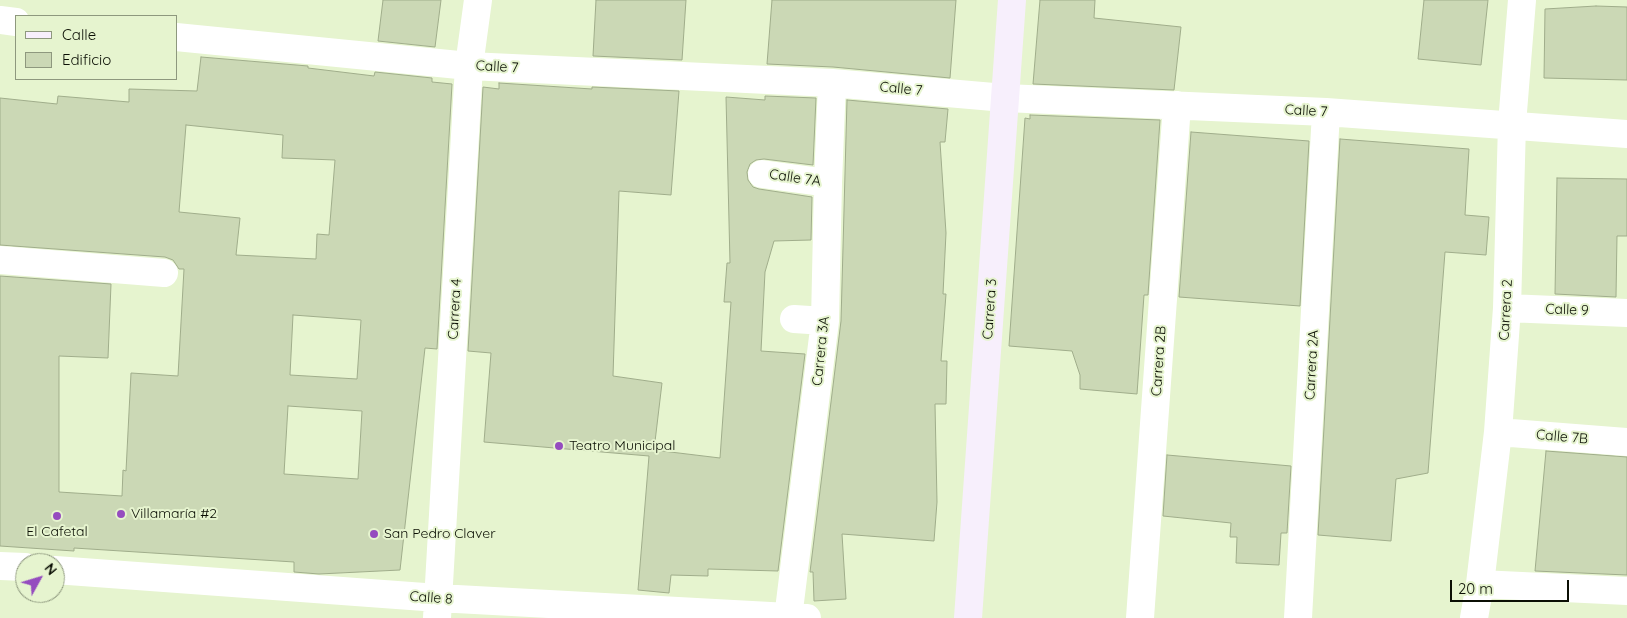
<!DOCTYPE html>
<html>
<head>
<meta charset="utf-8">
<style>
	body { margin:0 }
	#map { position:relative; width:1627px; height:618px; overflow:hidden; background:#e6f4cf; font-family:Quicksand,sans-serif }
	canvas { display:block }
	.legend { position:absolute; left:15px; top:15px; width:162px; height:65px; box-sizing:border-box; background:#e6f4cf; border:1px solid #8e987e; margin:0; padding:6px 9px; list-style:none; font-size:15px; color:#0b0f04 }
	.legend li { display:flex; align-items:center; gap:10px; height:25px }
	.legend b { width:25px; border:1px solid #8e987e }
	.north { position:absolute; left:15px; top:553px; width:50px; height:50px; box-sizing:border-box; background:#e6f4cf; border:1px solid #8e987e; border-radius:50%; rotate:51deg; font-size:14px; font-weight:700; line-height:20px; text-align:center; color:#0b0f04 }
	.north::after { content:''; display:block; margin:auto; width:18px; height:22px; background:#954cbf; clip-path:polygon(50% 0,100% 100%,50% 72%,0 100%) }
	.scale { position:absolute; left:1450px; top:580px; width:119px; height:22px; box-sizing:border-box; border:2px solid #0b0f04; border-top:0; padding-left:6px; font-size:15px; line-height:18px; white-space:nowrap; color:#0b0f04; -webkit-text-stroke:4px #e6f4cf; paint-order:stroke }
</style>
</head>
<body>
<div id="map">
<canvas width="1627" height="618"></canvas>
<ul class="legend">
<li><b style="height:6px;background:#f7effc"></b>Calle</li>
<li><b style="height:14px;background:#cbd8b5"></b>Edificio</li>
</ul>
<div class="north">N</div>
<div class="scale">20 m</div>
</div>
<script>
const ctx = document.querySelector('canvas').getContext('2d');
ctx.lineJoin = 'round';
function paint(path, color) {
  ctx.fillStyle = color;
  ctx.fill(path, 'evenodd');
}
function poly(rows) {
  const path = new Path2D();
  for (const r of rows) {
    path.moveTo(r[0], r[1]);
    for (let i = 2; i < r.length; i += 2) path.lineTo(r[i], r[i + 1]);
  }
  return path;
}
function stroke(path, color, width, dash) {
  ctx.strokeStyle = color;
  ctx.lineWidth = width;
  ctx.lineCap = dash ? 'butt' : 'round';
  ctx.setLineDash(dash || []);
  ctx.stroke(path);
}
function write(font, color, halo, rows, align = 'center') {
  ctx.font = font + ' Quicksand,sans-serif';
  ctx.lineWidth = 4;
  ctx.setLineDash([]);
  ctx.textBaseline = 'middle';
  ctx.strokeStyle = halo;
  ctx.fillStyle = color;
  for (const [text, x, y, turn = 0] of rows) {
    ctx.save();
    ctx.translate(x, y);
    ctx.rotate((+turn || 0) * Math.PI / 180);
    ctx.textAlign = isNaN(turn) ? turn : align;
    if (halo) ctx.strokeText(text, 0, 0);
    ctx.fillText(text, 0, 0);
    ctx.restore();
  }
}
const building = poly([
	[383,0,441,0,435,47,378,41,383,0],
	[596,0,686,0,682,60,593,56,596,0],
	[772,0,956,0,950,78,833,67,767,64,772,0],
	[1040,0,1095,0,1094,18,1181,27,1174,90,1033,84,1040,0],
	[1424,0,1488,0,1481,65,1418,59,1424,0],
	[1596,6,1627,7,1627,80,1544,78,1545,9,1596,6],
	[201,57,308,66,308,68,374,76,375,72,432,78,432,82,452,84,437,349,425,348,400,570,319,574,294,572,294,562,74,548,74,551,0,546,0,276,111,284,108,358,59,356,59,492,122,496,123,470,126,471,131,373,178,376,184,269,179,269,173,260,165,257,0,245,0,98,57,104,58,96,129,102,129,89,197,91,201,57],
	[186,125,283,135,282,158,335,160,329,235,317,234,316,259,236,255,240,218,179,212,186,125],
	[293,315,361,320,357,379,290,375,293,315],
	[288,406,362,411,358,479,284,474,288,406],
	[499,83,592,89,592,87,679,91,671,195,619,191,613,376,662,383,654,450,720,458,731,302,724,302,727,263,730,263,726,97,765,100,765,96,816,98,813,165,764,159,756,160,750,164,747,172,748,180,753,187,759,189,812,197,811,240,774,241,765,272,761,351,805,354,778,571,708,569,708,576,671,575,669,593,638,590,649,456,484,442,491,353,468,351,483,87,499,89,499,83],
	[847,100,948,109,945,142,940,142,946,233,943,294,946,294,941,361,947,361,946,404,935,404,937,502,934,541,842,534,846,599,814,601,813,572,810,572,841,321,847,100],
	[1030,115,1160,120,1148,295,1144,295,1137,394,1080,389,1080,375,1072,351,1009,346,1025,118,1030,119,1030,115],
	[1191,132,1309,141,1300,306,1179,297,1191,132],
	[1340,139,1469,149,1465,215,1489,217,1486,255,1445,252,1428,473,1396,479,1391,541,1318,535,1340,139],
	[1557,178,1627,179,1627,236,1617,236,1616,297,1555,294,1557,178],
	[1546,451,1627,457,1627,575,1535,571,1546,451],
	[1167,455,1291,466,1287,533,1281,533,1279,565,1236,563,1237,537,1230,537,1231,523,1163,516,1167,455]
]);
paint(building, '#cbd8b5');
stroke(building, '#a0ad8b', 1);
stroke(poly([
	[0,20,16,22],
	[176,37,469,66,832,83,1005,98,1326,112,1627,134],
	[762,174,828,183],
	[0,260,164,273],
	[1507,308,1627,313],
	[794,319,825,321],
	[1498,432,1627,442],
	[0,566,25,567],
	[55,570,438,598,807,618],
	[1480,584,1627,591],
	[437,618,469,66,478,0],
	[788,618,825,321,828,183,832,83],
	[1140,618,1177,105],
	[1298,618,1326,112],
	[1474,618,1480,584,1498,432,1507,308,1512,124,1522,0]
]), '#fff', 28);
stroke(poly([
	[968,618,1012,0]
]), '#f7effc', 28);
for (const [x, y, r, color] of [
	[559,446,5,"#954cbf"],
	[121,514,5,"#954cbf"],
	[57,516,5,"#954cbf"],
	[374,534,5,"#954cbf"]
]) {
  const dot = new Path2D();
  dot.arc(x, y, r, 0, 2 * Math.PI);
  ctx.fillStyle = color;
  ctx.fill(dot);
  stroke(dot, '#e6f4cf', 2);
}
write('14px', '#0b0f04', '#e6f4cf', [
	["Calle 7",497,67,3],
	["Calle 7",901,89,5],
	["Calle 7",1306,111,3],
	["Calle 7A",795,178,8],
	["Carrera 4",455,309,-87],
	["Carrera 3",990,309,-86],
	["Carrera 2",1506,310,-87],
	["Calle 9",1567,310,2],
	["Carrera 3A",821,351,-84],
	["Carrera 2B",1159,361,-86],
	["Carrera 2A",1312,365,-87],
	["Calle 7B",1562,437,5],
	["Calle 8",431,598,4]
]);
write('14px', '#0b0f04', '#e6f4cf', [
	["Teatro Municipal",569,446],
	["Villamaría #2",131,514],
	["El Cafetal",57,532,"center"],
	["San Pedro Claver",384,534]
], 'left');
</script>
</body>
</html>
